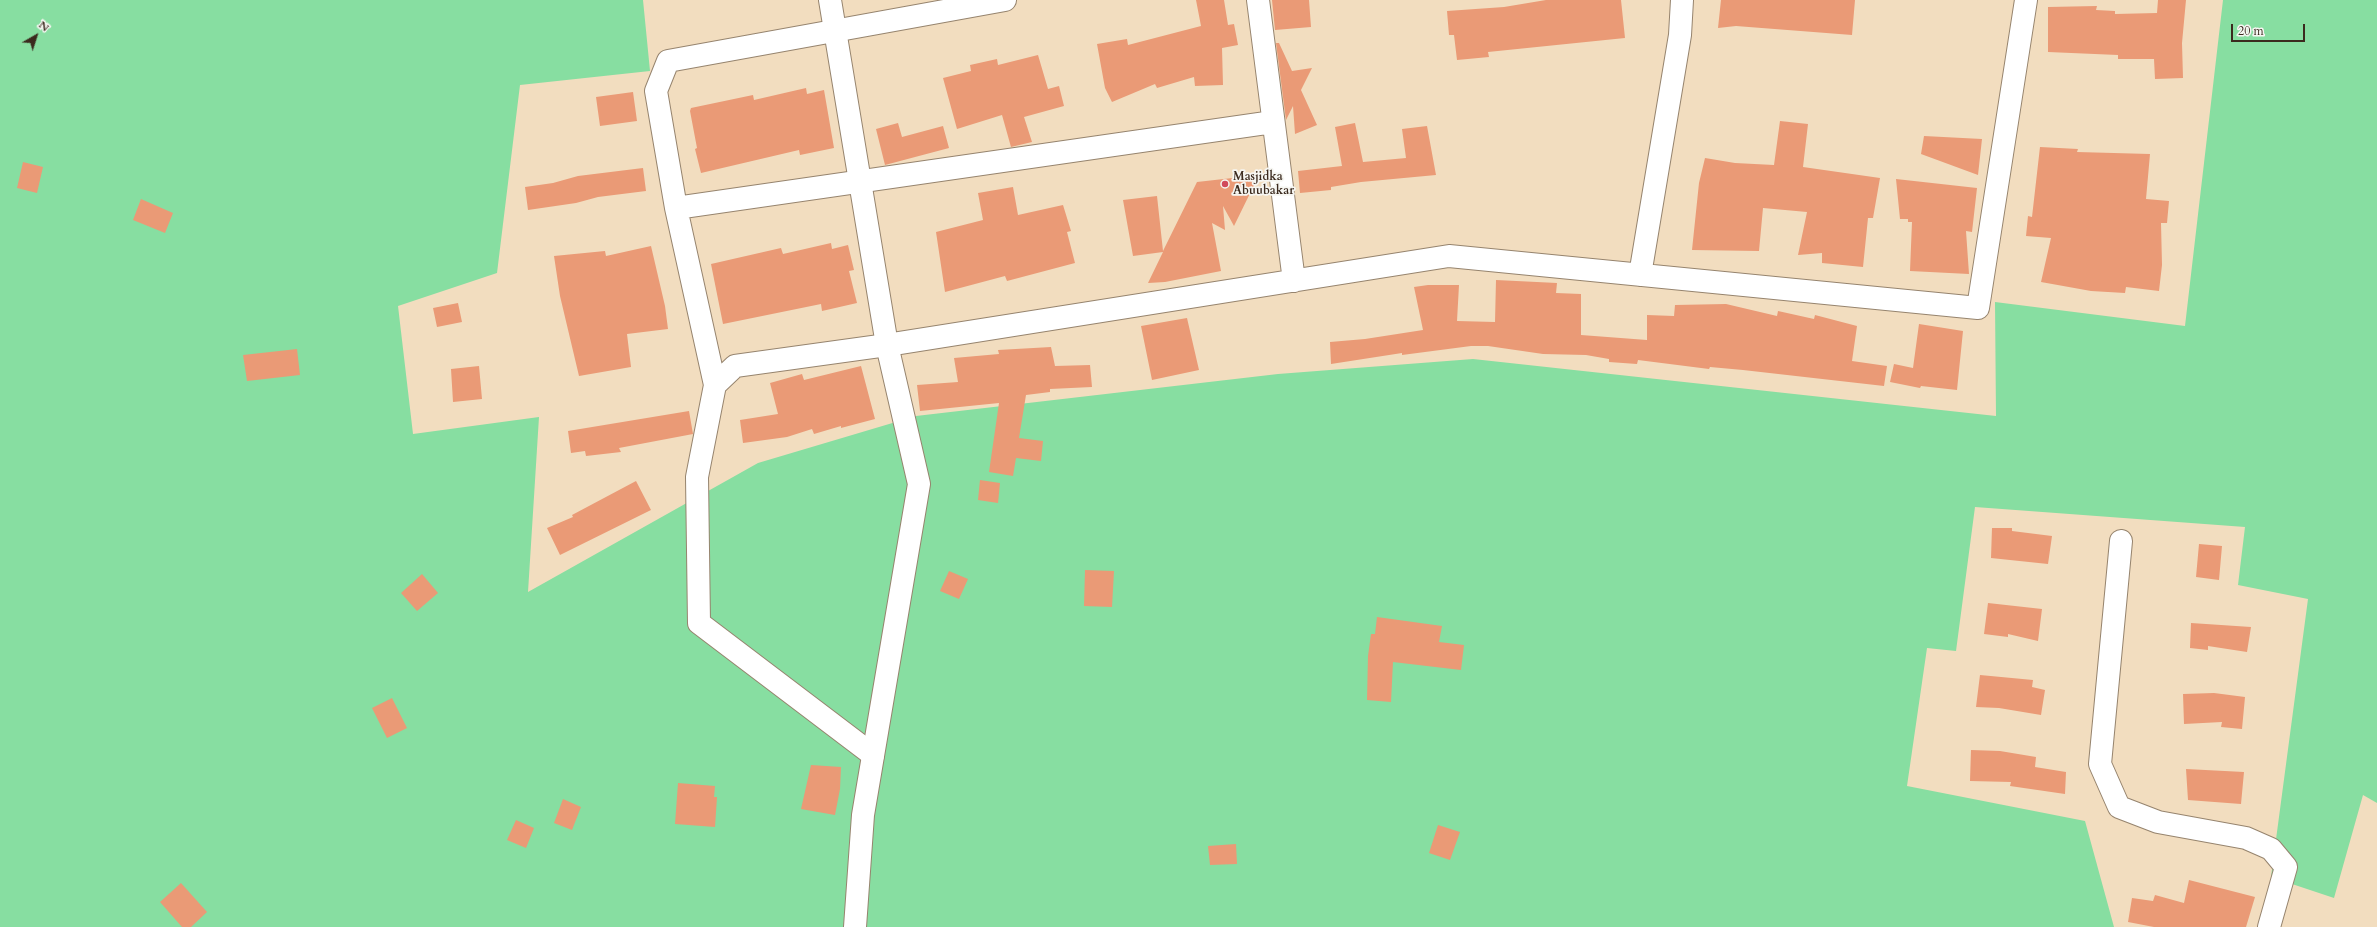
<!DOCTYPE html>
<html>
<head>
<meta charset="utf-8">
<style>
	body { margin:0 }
	#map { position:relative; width:2377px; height:927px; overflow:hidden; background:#f2ddbf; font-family:Cardo,serif }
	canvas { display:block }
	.north { position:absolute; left:16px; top:16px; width:40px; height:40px; -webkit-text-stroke:3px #f6f6f2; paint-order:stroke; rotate:39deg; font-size:11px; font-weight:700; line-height:16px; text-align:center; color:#3b2a1e }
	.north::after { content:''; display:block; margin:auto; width:14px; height:18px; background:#3b2a1e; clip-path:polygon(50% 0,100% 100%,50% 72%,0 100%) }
	.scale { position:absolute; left:2231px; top:24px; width:74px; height:18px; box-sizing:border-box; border:2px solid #3b2a1e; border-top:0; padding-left:5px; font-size:12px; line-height:14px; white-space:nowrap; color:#3b2a1e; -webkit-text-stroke:3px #f6f6f2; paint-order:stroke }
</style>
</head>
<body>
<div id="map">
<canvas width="2377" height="927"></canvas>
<div class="north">N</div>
<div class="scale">20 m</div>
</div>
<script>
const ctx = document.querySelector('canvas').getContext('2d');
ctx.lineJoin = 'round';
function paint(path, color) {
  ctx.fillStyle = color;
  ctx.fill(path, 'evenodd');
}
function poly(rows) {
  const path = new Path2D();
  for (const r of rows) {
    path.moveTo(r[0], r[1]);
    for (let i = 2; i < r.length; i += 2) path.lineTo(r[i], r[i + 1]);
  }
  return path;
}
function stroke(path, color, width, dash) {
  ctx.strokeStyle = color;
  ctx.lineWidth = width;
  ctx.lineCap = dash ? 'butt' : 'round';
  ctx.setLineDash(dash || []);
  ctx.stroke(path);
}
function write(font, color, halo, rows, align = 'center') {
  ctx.font = font + ' Cardo,serif';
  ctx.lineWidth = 3.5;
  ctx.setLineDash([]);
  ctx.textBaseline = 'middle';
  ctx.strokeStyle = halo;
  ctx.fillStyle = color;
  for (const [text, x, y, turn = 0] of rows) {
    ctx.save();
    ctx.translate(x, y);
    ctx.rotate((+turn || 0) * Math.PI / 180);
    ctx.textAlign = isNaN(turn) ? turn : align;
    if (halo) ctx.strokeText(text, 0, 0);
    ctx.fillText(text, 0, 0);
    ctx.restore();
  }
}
paint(poly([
	[0,0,643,0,650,71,520,85,497,273,398,306,413,434,539,417,528,592,758,463,916,416,1278,374,1473,359,1996,416,1995,302,2185,326,2223,0,2377,0,2377,803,2363,795,2334,898,2271,877,2308,599,2238,585,2245,527,1975,507,1956,651,1927,648,1907,786,2085,821,2114,927,0,927]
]), '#87dea1');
paint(poly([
	[1196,0,1224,0,1228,25,1234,24,1238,45,1222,48,1223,85,1195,86,1194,77,1157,88,1155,84,1112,102,1105,88,1097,44,1127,39,1128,45,1201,26],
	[1272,0,1309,0,1311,27,1275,30],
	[1546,0,1621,0,1625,38,1488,52,1489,57,1457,60,1454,35,1449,35,1447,11,1504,7],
	[1721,0,1855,0,1852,35,1736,26,1718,28],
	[2158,0,2186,0,2182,43,2183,78,2155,79,2154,59,2118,59,2118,55,2048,52,2048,7,2097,6,2096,10,2115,11,2115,14,2157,13],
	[1276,43,1279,43,1292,71,1312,68,1301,90,1317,125,1295,134,1293,106,1286,120],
	[1038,55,1048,89,1059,86,1064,106,1024,117,1032,142,1011,147,1002,115,957,129,943,78,971,71,970,65,997,59,998,65],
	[806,88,807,94,824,90,834,148,800,155,799,150,701,173,695,149,697,148,690,111,691,108,753,95,754,100],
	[633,92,637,121,600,126,596,97],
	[1780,121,1808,124,1803,167,1880,178,1873,218,1868,218,1863,267,1822,263,1822,253,1798,255,1807,212,1763,208,1759,251,1692,250,1699,183,1705,158,1735,163,1774,165],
	[898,123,902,137,943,126,949,148,885,165,876,129],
	[1355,123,1363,162,1406,158,1402,129,1427,126,1436,175,1361,182,1331,187,1331,190,1300,193,1298,171,1342,166,1335,127],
	[1924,136,1982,139,1978,175,1921,154],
	[2040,147,2078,149,2077,152,2150,154,2146,199,2169,201,2167,223,2161,223,2162,265,2159,291,2126,287,2125,293,2091,291,2041,282,2051,238,2026,236,2028,216,2032,217],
	[23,162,43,167,37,193,17,188],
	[643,168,646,191,598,197,576,203,528,210,525,187,553,183,578,176],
	[1259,175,1234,226,1223,206,1225,230,1212,223,1221,271,1165,282,1148,283,1163,252,1133,256,1123,200,1157,196,1163,251,1197,182],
	[1896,179,1977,188,1972,232,1966,231,1969,274,1910,271,1912,222,1908,222,1908,219,1900,219],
	[1013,187,1018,215,1063,205,1071,231,1067,232,1075,263,1007,281,1005,276,945,292,936,232,983,220,978,193],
	[141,199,173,213,165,233,133,220],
	[831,243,832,249,848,245,854,270,849,271,857,303,822,311,821,304,723,324,711,264,781,248,783,254],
	[651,246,665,306,668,329,627,334,631,367,579,376,560,296,554,256,605,251,606,256],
	[1496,280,1557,283,1556,293,1581,294,1581,335,1647,340,1647,315,1674,316,1675,305,1726,304,1777,316,1778,311,1814,319,1815,315,1857,326,1852,361,1887,366,1884,386,1743,370,1710,367,1709,369,1638,360,1637,364,1609,362,1609,359,1586,355,1543,354,1488,346,1471,346,1402,355,1402,353,1331,364,1330,342,1365,339,1423,330,1414,287,1428,285,1459,285,1457,321,1495,322],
	[458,303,462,322,437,327,433,308],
	[1187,318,1199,370,1152,380,1141,326],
	[1919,324,1963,331,1957,390,1921,386,1920,388,1890,382,1894,364,1913,368],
	[1051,347,1055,366,1090,365,1092,387,1050,389,1050,392,1026,395,1019,438,1043,441,1041,461,1016,458,1013,476,989,472,999,403,920,411,917,385,958,382,954,358,999,354,998,350],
	[297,349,300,375,247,381,243,355],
	[479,366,482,399,453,402,451,369],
	[861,366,875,419,841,428,841,426,814,434,812,429,787,437,743,443,740,420,778,414,770,383,802,374,804,380],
	[689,411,693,434,619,448,621,452,586,456,585,451,571,453,568,431],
	[980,480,1000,483,998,503,978,500],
	[636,481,651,510,560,555,547,528,573,517,572,515],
	[1992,528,2012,528,2012,531,2052,536,2048,564,1991,558],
	[2199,544,2222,546,2219,580,2196,577],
	[1085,570,1114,571,1112,607,1084,606],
	[949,571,968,579,959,599,940,591],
	[422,574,438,593,417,611,401,593],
	[1988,603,2042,609,2038,641,2008,634,2008,637,1984,634],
	[1377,617,1442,626,1439,642,1464,645,1461,670,1393,662,1391,702,1367,700,1368,656,1371,634,1375,634],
	[2191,623,2251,627,2247,652,2208,646,2208,650,2190,648],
	[1980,675,2033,680,2032,687,2045,690,2041,715,1999,708,1976,707],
	[2214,693,2245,697,2242,729,2221,727,2222,722,2184,724,2183,694],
	[392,698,407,728,387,738,372,708],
	[1971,750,2000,751,2036,757,2035,767,2066,772,2065,794,2010,786,2011,782,1970,781],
	[811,765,841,767,840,789,835,815,801,809],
	[2186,769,2244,772,2241,804,2188,800],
	[678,783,715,786,714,797,717,797,715,827,675,824],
	[563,799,581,807,572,830,554,823],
	[516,820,534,828,526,848,507,840],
	[1438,825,1460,832,1450,860,1429,853],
	[1236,844,1237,864,1210,865,1208,846],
	[2189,880,2255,897,2246,927,2154,927,2128,922,2132,898,2153,901,2155,895,2184,903],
	[181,883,207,912,191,927,182,927,160,902]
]), '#ea9a76');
const minor = poly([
	[1258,0,1294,281],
	[676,208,1273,122],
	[1640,275,1680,35,1682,0],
	[715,385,676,208,656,91,668,61,1005,0],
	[2121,541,2100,764,2119,807,2158,822,2246,838,2271,849,2286,867,2269,927],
	[873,755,699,623,697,477,715,385,735,366,887,345,1449,256,1978,308,2026,0]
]);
const tertiary = poly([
	[830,0,887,345,919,484,863,815,855,927]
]);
stroke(minor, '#96846e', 24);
stroke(tertiary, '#96846e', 24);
stroke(minor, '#fff', 22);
stroke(tertiary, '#fff', 22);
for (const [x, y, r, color] of [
	[1225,184,4,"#d1495b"]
]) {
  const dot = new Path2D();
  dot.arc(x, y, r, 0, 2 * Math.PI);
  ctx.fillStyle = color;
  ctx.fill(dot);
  stroke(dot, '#f6f6f2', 1.5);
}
write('bold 12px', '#3b2a1e', '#f6f6f2', [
	["Masjidka",1233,177],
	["Abuubakar",1233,191]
], 'left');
</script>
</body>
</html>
